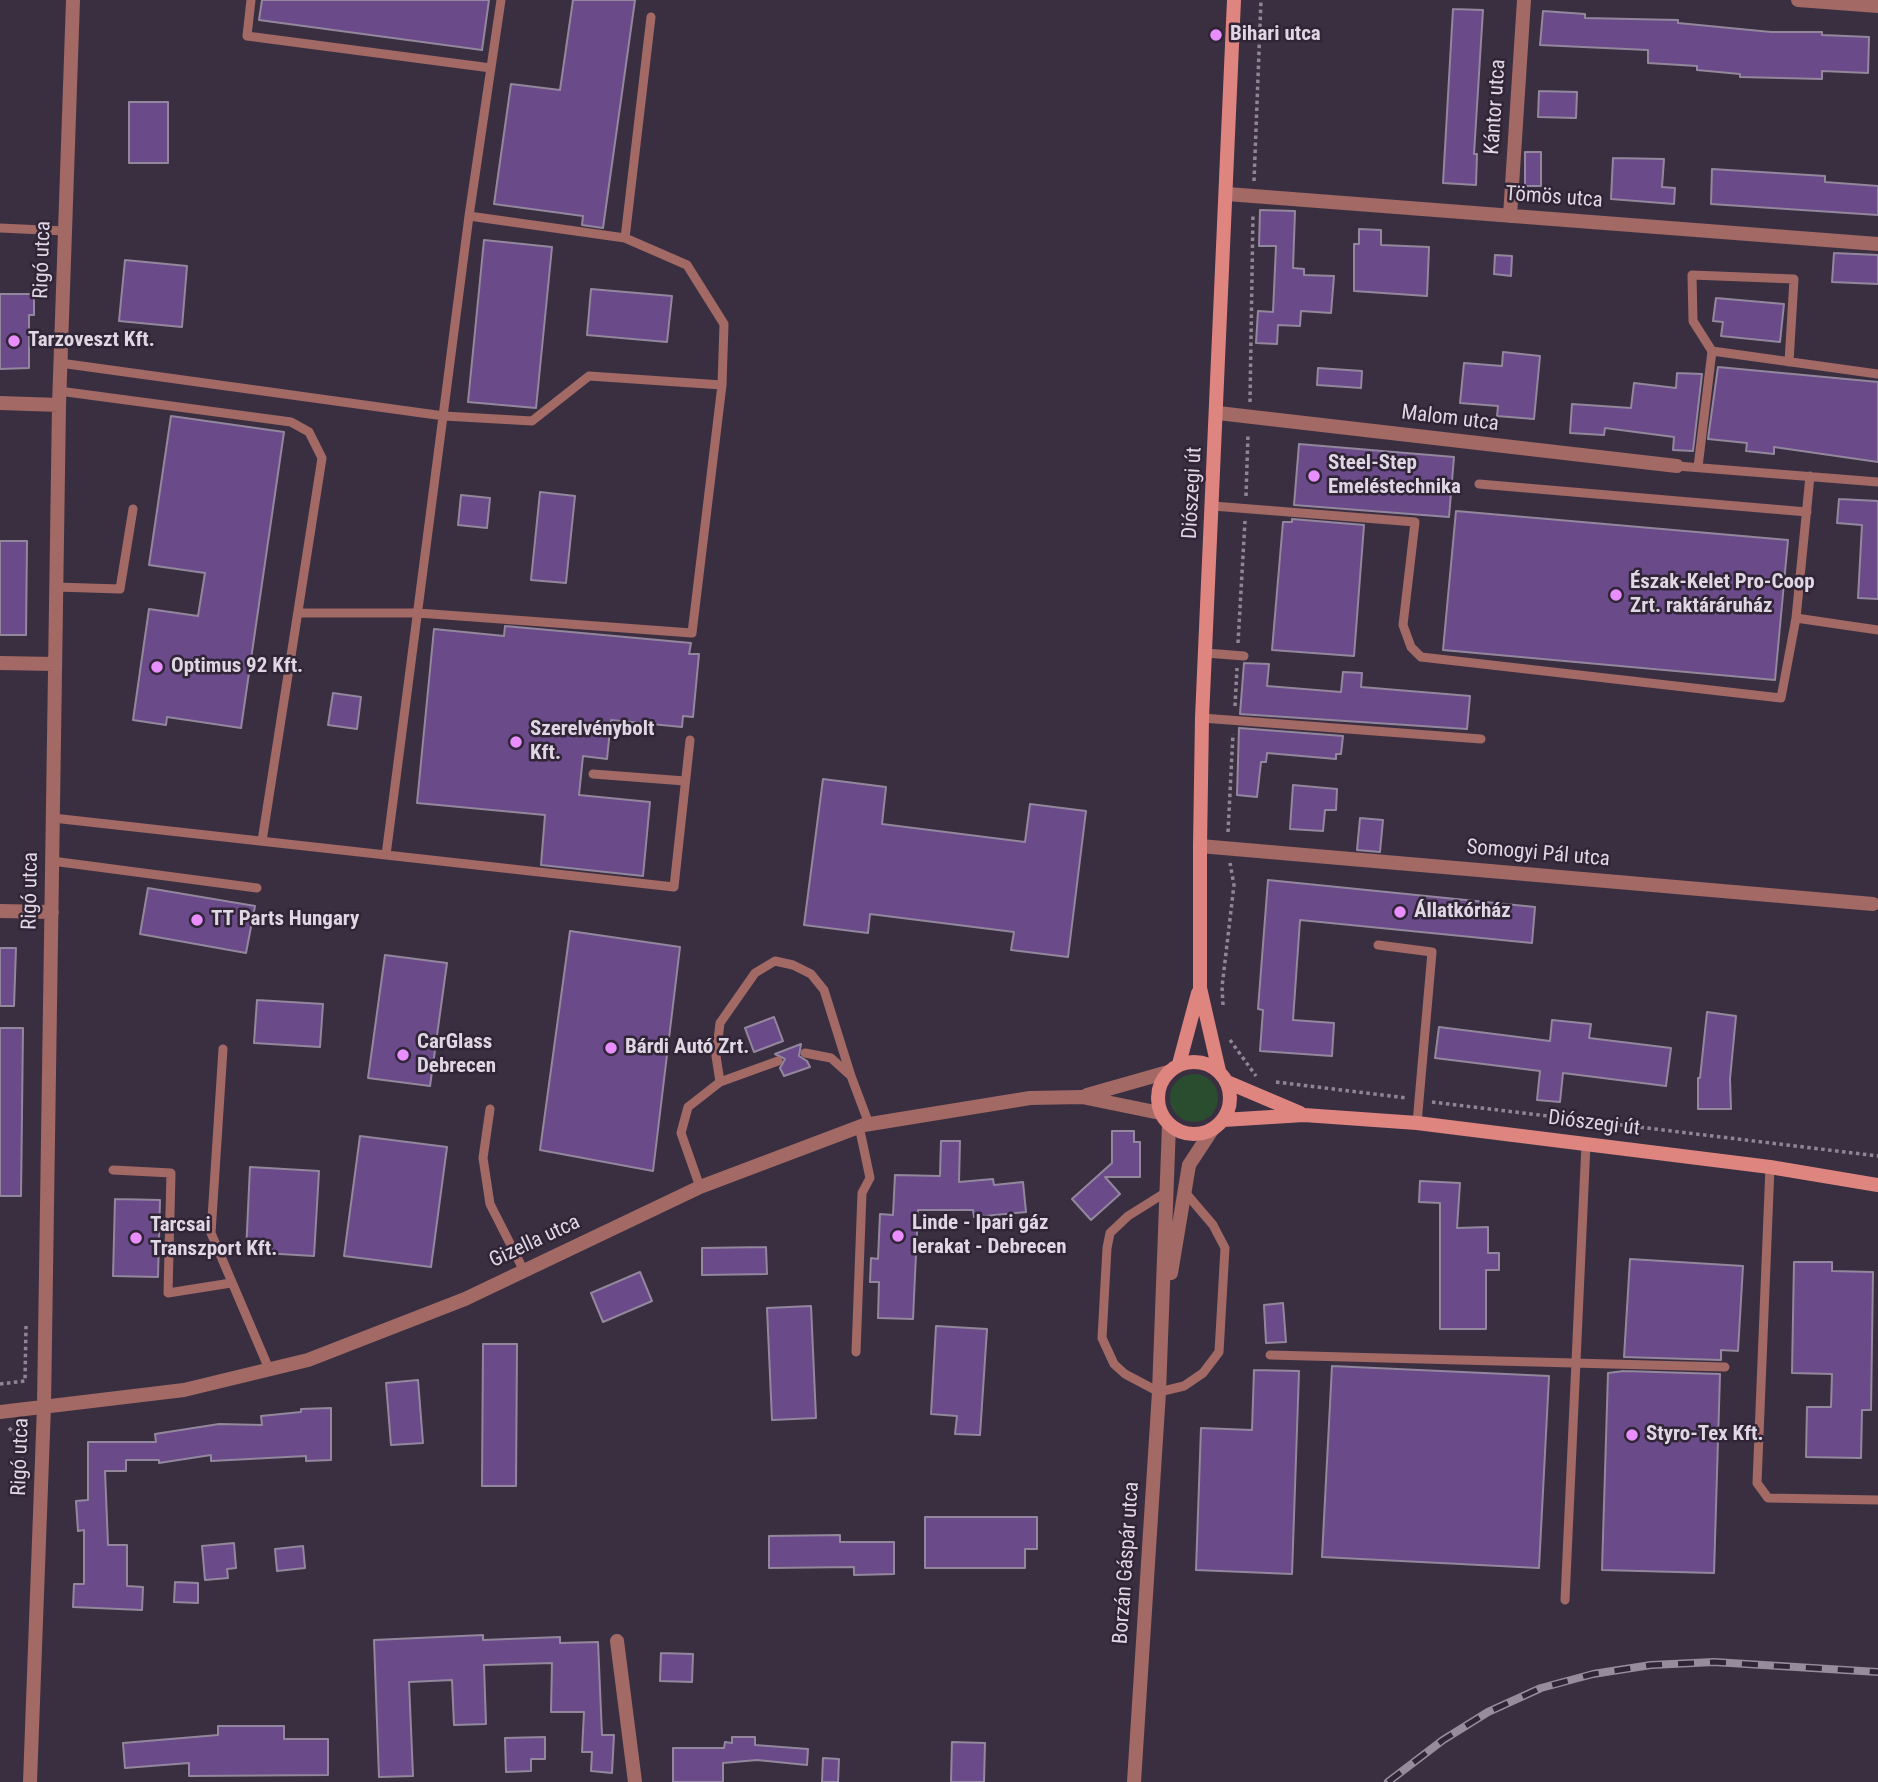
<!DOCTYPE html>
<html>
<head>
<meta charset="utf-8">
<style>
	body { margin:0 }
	canvas { display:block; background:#3a2f41 }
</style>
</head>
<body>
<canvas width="1878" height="1782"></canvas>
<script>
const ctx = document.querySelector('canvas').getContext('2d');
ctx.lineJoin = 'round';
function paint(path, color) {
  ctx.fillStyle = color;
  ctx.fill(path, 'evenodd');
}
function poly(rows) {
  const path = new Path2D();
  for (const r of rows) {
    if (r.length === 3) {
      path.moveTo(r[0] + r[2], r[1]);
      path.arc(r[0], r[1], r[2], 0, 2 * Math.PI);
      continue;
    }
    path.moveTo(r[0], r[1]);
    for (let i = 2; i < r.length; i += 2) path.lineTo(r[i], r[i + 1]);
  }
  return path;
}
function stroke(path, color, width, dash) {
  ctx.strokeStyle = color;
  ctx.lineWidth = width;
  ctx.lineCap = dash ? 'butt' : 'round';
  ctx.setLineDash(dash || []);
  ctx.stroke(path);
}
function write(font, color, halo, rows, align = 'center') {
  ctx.font = font + ' "Roboto Condensed",sans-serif';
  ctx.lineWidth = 5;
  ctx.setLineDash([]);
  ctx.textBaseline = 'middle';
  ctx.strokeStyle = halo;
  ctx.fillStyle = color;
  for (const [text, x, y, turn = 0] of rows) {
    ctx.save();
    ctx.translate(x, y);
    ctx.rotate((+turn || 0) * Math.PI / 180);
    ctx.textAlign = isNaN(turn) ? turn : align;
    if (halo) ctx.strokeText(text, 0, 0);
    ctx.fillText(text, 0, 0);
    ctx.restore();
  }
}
paint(poly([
	[1194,1098,24]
]), '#2a4d30');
const building = poly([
	[262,0,489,0,482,50,259,20,262,0],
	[573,0,635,0,603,228,582,225,583,216,494,204,511,84,560,90,573,0],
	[1453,9,1483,10,1474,154,1477,154,1476,185,1443,183,1453,9],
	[1543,11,1585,14,1585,18,1678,20,1678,23,1771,32,1822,32,1822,35,1869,37,1868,73,1822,71,1822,79,1740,77,1740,74,1697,70,1697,66,1648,63,1648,50,1540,45,1543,11],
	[1539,91,1577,92,1576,118,1538,117,1539,91],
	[129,102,168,102,168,163,129,163,129,102],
	[1525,152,1541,152,1541,186,1525,186,1525,152],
	[1613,158,1664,159,1662,187,1675,188,1674,204,1611,199,1613,158],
	[1712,169,1825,176,1825,182,1878,186,1878,215,1711,204,1712,169],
	[1260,210,1295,211,1293,268,1304,269,1304,275,1334,276,1331,313,1301,311,1300,326,1278,325,1277,344,1256,343,1258,311,1273,312,1276,246,1259,246,1260,210],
	[1359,229,1381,230,1381,245,1429,247,1427,296,1354,291,1354,244,1359,244,1359,229],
	[484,240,552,247,536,408,468,402,484,240],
	[1834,253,1878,255,1878,284,1832,282,1834,253],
	[1495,255,1512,256,1511,276,1494,274,1495,255],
	[125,260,187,266,182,327,119,321,125,260],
	[591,289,672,296,667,342,587,335,591,289],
	[0,294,34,294,34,315,29,315,29,368,0,369,0,294],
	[1716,298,1784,304,1780,342,1721,336,1723,322,1713,321,1716,298],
	[1503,352,1540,356,1534,419,1497,416,1498,406,1460,403,1464,363,1502,366,1503,352],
	[1718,367,1878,382,1878,462,1774,447,1774,454,1746,451,1747,443,1708,439,1718,367],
	[1318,368,1362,371,1361,388,1317,385,1318,368],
	[1677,373,1702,374,1693,451,1673,450,1674,437,1605,428,1604,435,1570,433,1572,404,1631,408,1634,383,1676,388,1677,373],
	[171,416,284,432,241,728,167,717,166,725,133,720,149,609,198,616,205,573,149,565,171,416],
	[1299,444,1454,457,1449,517,1294,505,1299,444],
	[540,492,575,496,566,583,531,580,540,492],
	[461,495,490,498,487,528,458,525,461,495],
	[1839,499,1878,501,1878,599,1858,598,1862,525,1837,523,1839,499],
	[1456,511,1788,540,1775,680,1443,650,1456,511],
	[1292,519,1364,525,1354,656,1272,650,1283,522,1292,522,1292,519],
	[0,541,27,541,26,635,0,635,0,541],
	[505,626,691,643,689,654,699,654,693,717,683,716,682,727,611,720,607,759,583,756,579,795,650,802,643,876,541,865,545,815,417,803,434,629,504,636,505,626],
	[1244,663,1269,664,1267,686,1341,692,1343,672,1362,673,1361,687,1470,696,1467,729,1240,714,1244,663],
	[333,693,361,697,357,729,328,725,333,693],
	[1239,728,1343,736,1341,754,1336,754,1336,759,1267,753,1266,762,1261,762,1257,797,1237,795,1239,728],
	[823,779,886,787,882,824,1025,842,1030,804,1086,811,1068,957,1011,950,1014,932,870,914,868,933,804,925,823,779],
	[1293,785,1337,789,1336,810,1325,810,1323,831,1290,829,1293,785],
	[1360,818,1383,820,1380,852,1357,850,1360,818],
	[1268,880,1535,907,1532,943,1300,920,1293,1020,1334,1023,1332,1056,1260,1051,1263,1010,1258,1009,1268,880],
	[148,888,255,906,246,953,140,934,148,888],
	[570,931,680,947,653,1171,540,1150,570,931],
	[0,948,16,948,14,1006,0,1006,0,948],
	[385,955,447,963,430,1086,368,1078,385,955],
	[257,1000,323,1004,320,1047,254,1043,257,1000],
	[1707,1012,1736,1016,1730,1079,1731,1109,1698,1109,1698,1078,1700,1078,1707,1012],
	[774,1017,783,1041,754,1052,745,1028,774,1017],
	[1552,1020,1591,1024,1589,1038,1671,1048,1666,1086,1563,1073,1560,1102,1537,1100,1540,1071,1435,1058,1439,1027,1550,1041,1552,1020],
	[0,1028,23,1028,21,1196,0,1196,0,1028],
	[801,1044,799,1056,807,1061,810,1067,784,1076,780,1068,785,1059,775,1054,801,1044],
	[1112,1131,1134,1131,1134,1142,1140,1142,1140,1177,1105,1177,1120,1194,1091,1220,1072,1199,1112,1163,1112,1131],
	[360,1136,447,1147,431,1267,344,1256,360,1136],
	[941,1141,960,1141,959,1182,993,1179,994,1185,1023,1182,1026,1212,974,1217,973,1210,918,1210,913,1319,878,1318,879,1282,870,1282,871,1258,878,1259,880,1214,893,1215,895,1175,940,1176,941,1141],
	[250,1167,319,1171,314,1256,246,1252,250,1167],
	[1420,1181,1460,1183,1457,1228,1488,1227,1488,1253,1499,1253,1499,1270,1486,1270,1486,1329,1440,1329,1440,1203,1419,1202,1420,1181],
	[115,1199,160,1200,158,1277,113,1276,115,1199],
	[766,1247,767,1274,702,1275,702,1248,766,1247],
	[1630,1259,1743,1266,1738,1351,1721,1350,1721,1360,1624,1357,1630,1259],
	[1794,1262,1832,1262,1832,1271,1873,1272,1871,1410,1862,1410,1861,1458,1806,1457,1807,1407,1831,1407,1832,1374,1792,1373,1794,1262],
	[640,1272,652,1301,603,1322,591,1293,640,1272],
	[1283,1303,1286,1342,1266,1343,1264,1305,1283,1303],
	[811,1306,816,1418,772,1420,767,1308,811,1306],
	[936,1326,987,1329,980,1435,955,1434,957,1416,931,1414,936,1326],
	[483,1344,517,1344,516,1486,482,1486,483,1344],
	[1332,1366,1549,1376,1539,1568,1322,1557,1332,1366],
	[1254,1370,1299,1371,1292,1574,1196,1570,1201,1428,1252,1430,1254,1370],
	[1624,1371,1720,1374,1714,1573,1602,1570,1608,1373,1624,1371],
	[418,1380,423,1443,391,1445,386,1383,418,1380],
	[331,1408,331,1460,306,1461,306,1456,211,1461,211,1455,159,1463,159,1460,126,1460,126,1471,105,1471,108,1545,127,1545,127,1586,143,1587,142,1610,73,1607,74,1584,84,1584,84,1530,78,1531,76,1501,88,1500,88,1442,156,1442,155,1434,219,1424,262,1425,261,1416,301,1412,301,1409,331,1408],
	[925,1517,1037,1517,1037,1549,1025,1549,1025,1568,925,1568,925,1517],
	[840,1535,840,1542,894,1542,894,1574,854,1575,854,1567,769,1568,769,1536,840,1535],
	[234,1543,236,1568,227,1569,228,1578,205,1580,202,1546,234,1543],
	[303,1546,305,1568,277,1571,275,1549,303,1546],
	[175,1582,198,1583,198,1603,174,1602,175,1582],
	[483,1635,483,1640,560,1637,560,1643,598,1642,602,1735,614,1735,612,1773,591,1771,592,1752,582,1752,584,1712,551,1712,552,1663,484,1665,486,1724,454,1725,452,1680,409,1682,413,1776,379,1777,374,1640,483,1635],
	[661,1653,693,1654,692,1682,660,1681,661,1653],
	[218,1726,284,1726,284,1739,328,1739,328,1775,189,1776,189,1763,125,1768,123,1743,218,1735,218,1726],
	[545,1737,545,1759,531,1759,531,1771,506,1772,505,1738,545,1737],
	[732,1737,755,1737,755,1745,808,1749,807,1765,757,1760,723,1763,723,1782,673,1782,673,1748,724,1748,725,1742,732,1743,732,1737],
	[952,1742,985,1743,984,1782,951,1782,952,1742],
	[823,1758,839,1759,838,1782,822,1782,823,1758]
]);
paint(building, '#6a4a88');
stroke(building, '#92879d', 2);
stroke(poly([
	[1254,181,1261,0],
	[1250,402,1253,213],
	[1246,496,1248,434],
	[1238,643,1245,521],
	[1235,706,1237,668],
	[1228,832,1233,734],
	[1223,1005,1222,987,1234,885,1230,863],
	[1230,1040,1256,1076],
	[1276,1082,1407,1098],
	[1432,1102,1878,1156],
	[0,1384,25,1381,26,1326],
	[9,1428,22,1441,22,1463]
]), '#8f8694', 3.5, [3.5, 3.5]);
stroke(poly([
	[251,0,247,36,491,68],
	[469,216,501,0],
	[0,228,65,231],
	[1712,351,1693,321,1692,275,1794,279,1789,362],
	[60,363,444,416,532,421,589,376,722,385],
	[59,391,291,422,309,432,322,458,262,841],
	[1677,466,1878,482],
	[1698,467,1712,351,1878,374],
	[1810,476,1796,618,1878,630],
	[1479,484,1807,512],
	[1213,506,1415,522,1403,625,1411,647,1421,657,1781,698,1796,618],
	[56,587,120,589,133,509],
	[299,613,418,613,692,633,722,385,724,324,687,265,625,238],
	[1206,653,1244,656],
	[1202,718,1481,739],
	[593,774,685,781],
	[53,818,674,887,690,740],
	[386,855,469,216,625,238,651,17],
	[52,861,257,888],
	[1378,945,1432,952,1417,1123],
	[223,1049,211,1233,269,1369],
	[805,1053,831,1058,851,1076,869,1124],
	[720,1082,716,1056,720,1023,755,973,775,961,793,965,811,974,824,990,851,1076],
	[490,1109,483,1158,490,1204,524,1271],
	[1770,1167,1757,1483,1768,1498,1878,1500],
	[113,1170,171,1173,168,1293,231,1283],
	[700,1187,681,1133,688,1107,720,1082,778,1061],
	[1168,1191,1128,1216,1110,1233,1107,1248,1102,1338,1114,1364,1125,1374,1159,1392,1184,1386,1203,1373,1219,1352,1225,1248,1213,1225,1184,1191],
	[856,1352,862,1193,870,1178,859,1126],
	[1270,1355,1725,1367],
	[1565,1600,1586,1144]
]), '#a26965', 9);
stroke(poly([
	[1798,0,1878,6],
	[1227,194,1878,244],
	[1510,216,1524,0],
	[0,403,59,405],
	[1218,413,1677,466],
	[0,663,55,664],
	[1200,846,1873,904],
	[0,911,52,912],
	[1087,1095,1168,1072],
	[0,1412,184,1390,308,1360,465,1299,700,1187,864,1125,1030,1098,1082,1097,1160,1113],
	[617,1641,635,1782],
	[30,1782,44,1406,59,405,73,0]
]), '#a26965', 14);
stroke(poly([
	[1171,1273,1189,1165,1212,1130],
	[1134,1782,1159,1392,1169,1125]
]), '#a26965', 14);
stroke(poly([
	[1194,1098,36],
	[1179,1064,1198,993],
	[1219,1071,1200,988,1200,846,1202,718,1234,0],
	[1227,1082,1300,1113],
	[1223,1120,1304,1115,1417,1123,1770,1167,1878,1185]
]), '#df8580', 14);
const rail = poly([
	[1388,1782,1443,1740,1488,1712,1541,1688,1593,1674,1651,1665,1714,1662,1878,1672]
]);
stroke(rail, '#968c9b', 8);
stroke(rail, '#302536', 5, [16]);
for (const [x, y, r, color] of [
	[1216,35,7,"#e88eff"],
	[14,341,7,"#e88eff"],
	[1314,476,7,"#e88eff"],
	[1616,595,7,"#e88eff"],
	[157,667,7,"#e88eff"],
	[516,742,7,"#e88eff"],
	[1400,912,7,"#e88eff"],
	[197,920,7,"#e88eff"],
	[611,1048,7,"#e88eff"],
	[403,1055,7,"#e88eff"],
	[898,1236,7,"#e88eff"],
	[136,1238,7,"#e88eff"],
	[1632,1435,7,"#e88eff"]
]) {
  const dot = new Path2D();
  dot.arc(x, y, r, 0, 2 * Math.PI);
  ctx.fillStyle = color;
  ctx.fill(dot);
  stroke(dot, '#302536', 2.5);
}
write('bold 21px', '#dfd7e3', '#302536', [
	["Bihari utca",1230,35],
	["Tarzoveszt Kft.",28,341],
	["Steel-Step",1328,464],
	["Emeléstechnika",1328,488],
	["Észak-Kelet Pro-Coop",1630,583],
	["Zrt. raktáráruház",1630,607],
	["Optimus 92 Kft.",171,667],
	["Szerelvénybolt",530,730],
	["Kft.",530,754],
	["Állatkórház",1414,912],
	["TT Parts Hungary",211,920],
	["CarGlass",417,1043],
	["Debrecen",417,1067],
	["Bárdi Autó Zrt.",625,1048],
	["Linde - Ipari gáz",912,1224],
	["lerakat - Debrecen",912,1248],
	["Tarcsai",150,1226],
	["Transzport Kft.",150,1250],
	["Styro-Tex Kft.",1646,1435]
], 'left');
write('21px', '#dfd7e3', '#302536', [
	["Kántor utca",1496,107,-86],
	["Tömös utca",1554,198,4],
	["Rigó utca",43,260,-88],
	["Malom utca",1450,419,7],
	["Diószegi út",1193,493,-87],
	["Somogyi Pál utca",1538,854,5],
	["Rigó utca",31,891,-89],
	["Diószegi út",1594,1124,7],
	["Gizella utca",535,1242,-25],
	["Rigó utca",21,1457,-88],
	["Borzán Gáspár utca",1127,1563,-86]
]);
</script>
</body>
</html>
